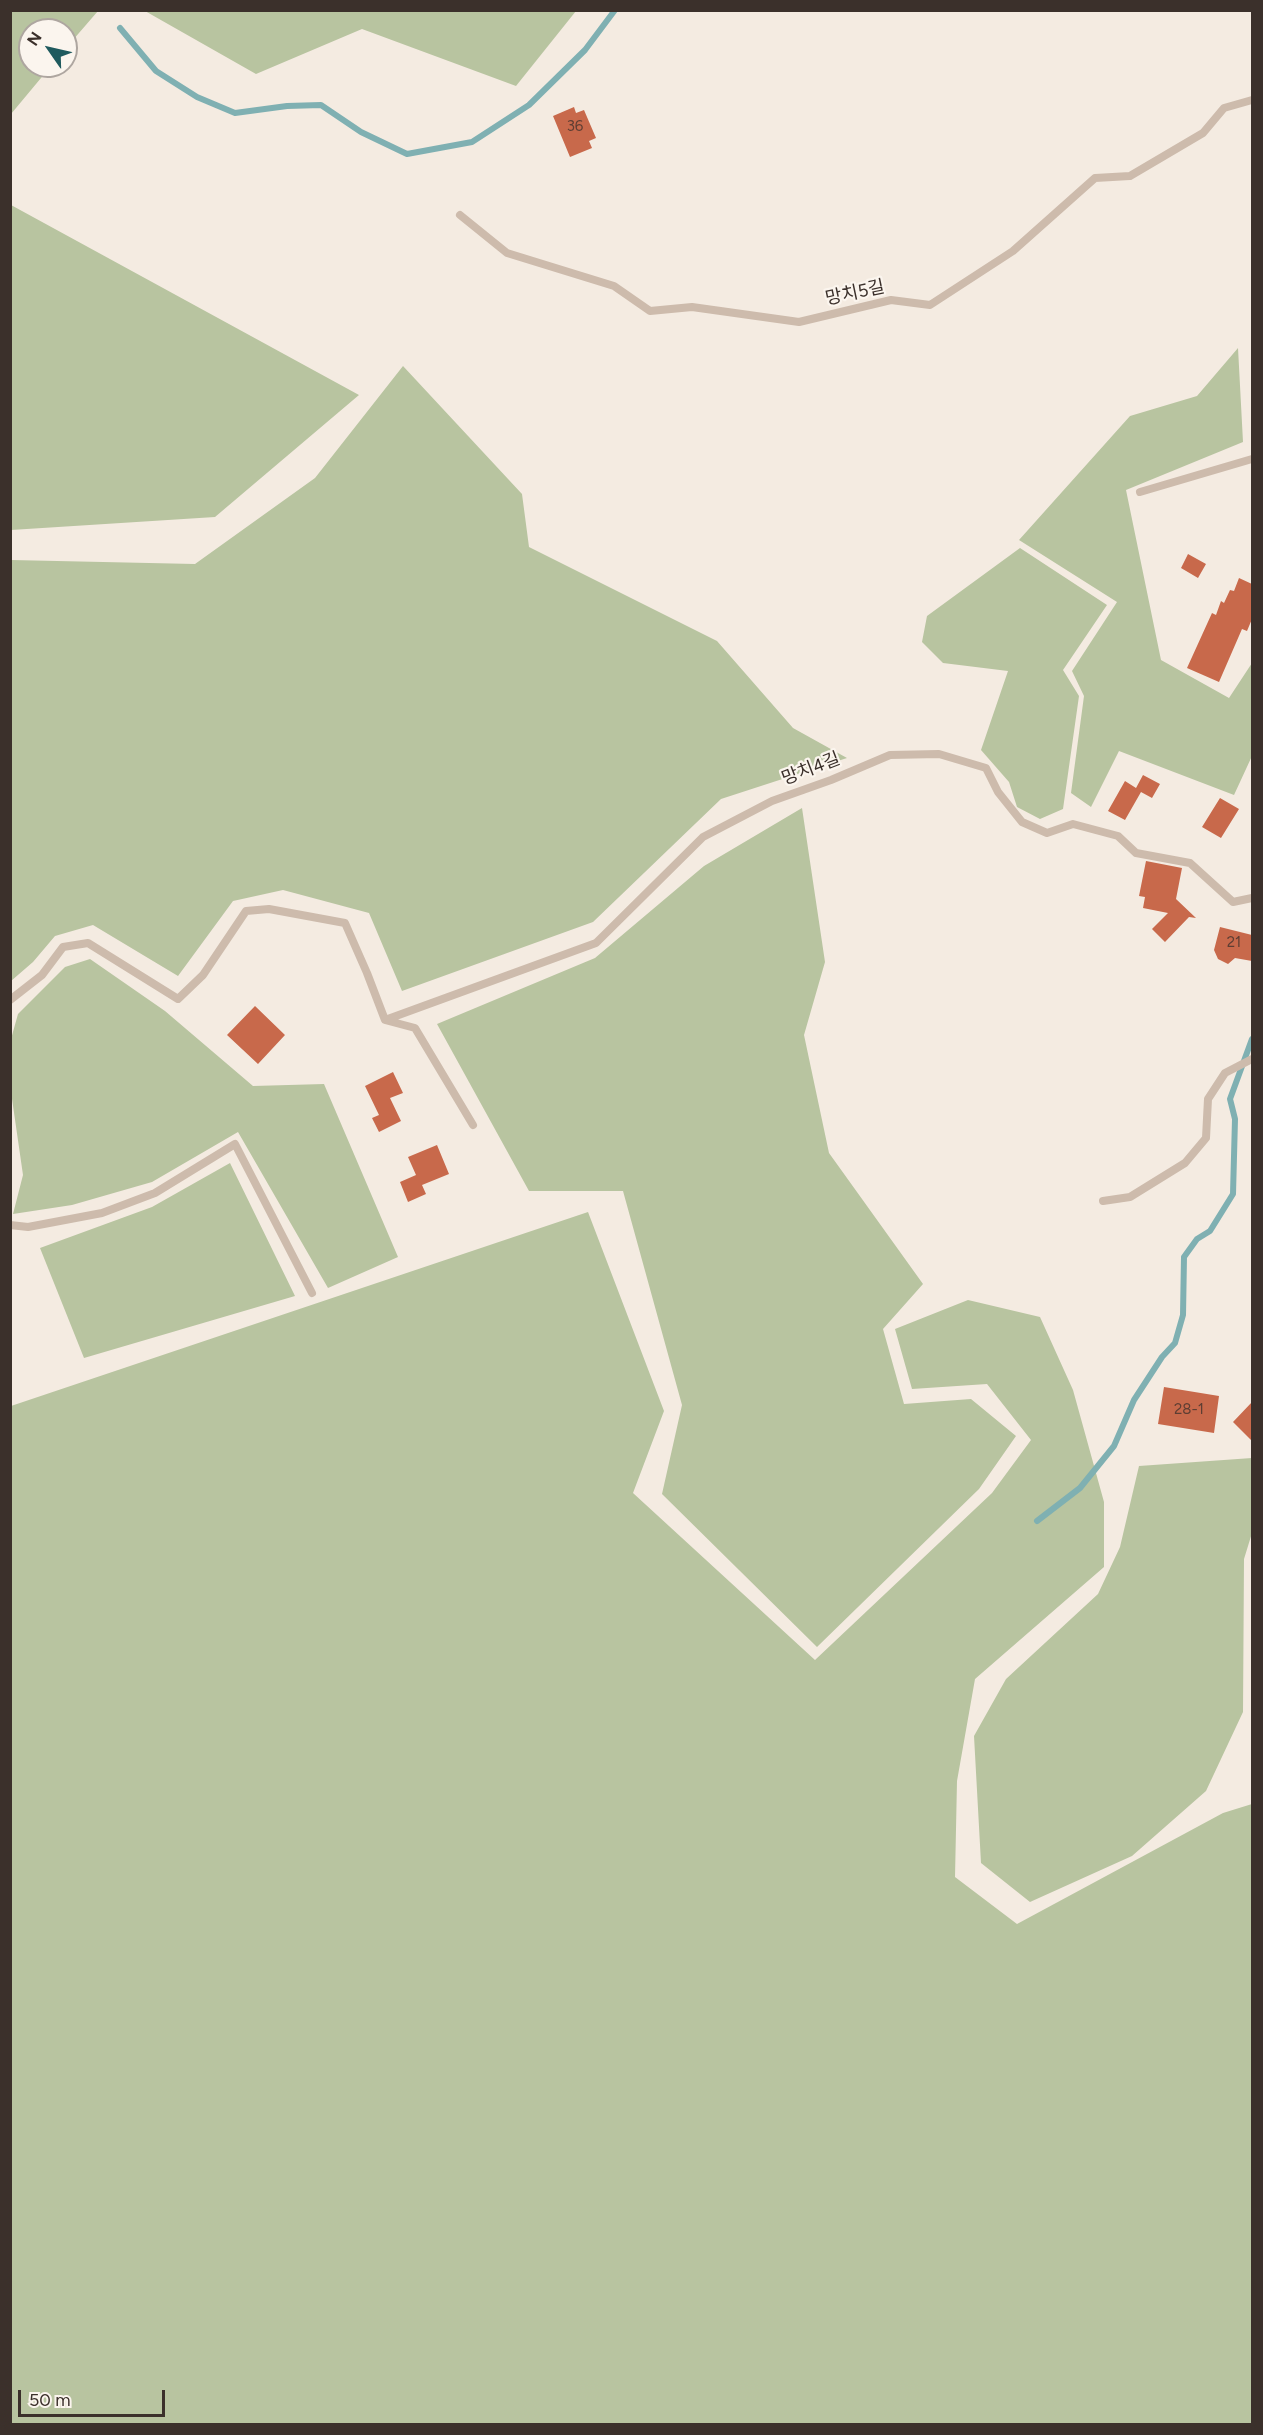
<!DOCTYPE html>
<html>
<head>
<meta charset="utf-8">
<style>
	body { margin:0 }
	#map { position:relative; width:1263px; height:2435px; overflow:hidden; background:#f4ebe1; font-family:Figtree,sans-serif }
	canvas { display:block }
	.frame { position:absolute; inset:0; border:12px solid #3b302b; pointer-events:none }
	.north { position:absolute; left:18px; top:18px; width:60px; height:60px; box-sizing:border-box; background:#fbf5ee; border:2px solid #aea6a0; border-radius:50%; rotate:304deg; font-size:16px; font-weight:700; line-height:24px; text-align:center; color:#3b302b }
	.north::after { content:''; display:block; margin:auto; width:21px; height:27px; background:#1f5a5e; clip-path:polygon(50% 0,100% 100%,50% 72%,0 100%) }
	.scale { position:absolute; left:18px; top:2390px; width:147px; height:27px; box-sizing:border-box; border:3px solid #3b302b; border-top:0; padding-left:8px; font-size:18px; line-height:21px; white-space:nowrap; color:#3b302b; -webkit-text-stroke:4px #fbf5ee; paint-order:stroke }
</style>
</head>
<body>
<div id="map">
<canvas width="1263" height="2435"></canvas>
<div class="frame"></div>
<div class="north">N</div>
<div class="scale">50 m</div>
</div>
<script>
const ctx = document.querySelector('canvas').getContext('2d');
ctx.lineJoin = 'round';
function paint(path, color) {
  ctx.fillStyle = color;
  ctx.fill(path, 'evenodd');
}
function poly(rows) {
  const path = new Path2D();
  for (const r of rows) {
    path.moveTo(r[0], r[1]);
    for (let i = 2; i < r.length; i += 2) path.lineTo(r[i], r[i + 1]);
  }
  return path;
}
function stroke(path, color, width, dash) {
  ctx.strokeStyle = color;
  ctx.lineWidth = width;
  ctx.lineCap = dash ? 'butt' : 'round';
  ctx.setLineDash(dash || []);
  ctx.stroke(path);
}
function write(font, color, halo, rows, align = 'center') {
  ctx.font = font + ' Figtree,"Noto Sans KR",sans-serif';
  ctx.lineWidth = 4.5;
  ctx.setLineDash([]);
  ctx.textBaseline = 'middle';
  ctx.strokeStyle = halo;
  ctx.fillStyle = color;
  for (const [text, x, y, turn = 0] of rows) {
    ctx.save();
    ctx.translate(x, y);
    ctx.rotate((+turn || 0) * Math.PI / 180);
    ctx.textAlign = isNaN(turn) ? turn : align;
    if (halo) ctx.strokeText(text, 0, 0);
    ctx.fillText(text, 0, 0);
    ctx.restore();
  }
}
paint(poly([
	[11,10,98,11,66,48,66,30,30,30,30,66,51,66,11,114],
	[145,11,576,11,516,86,362,29,256,74],
	[11,205,359,395,215,517,11,530],
	[1238,348,1243,442,1126,490,1161,660,1229,698,1252,663,1252,756,1234,795,1119,751,1091,807,1071,793,1084,696,1072,671,1117,602,1019,540,1130,416,1197,396],
	[403,366,522,494,529,547,717,641,793,728,847,758,721,799,593,922,402,991,369,913,283,890,233,901,178,976,93,925,55,936,33,962,11,981,11,560,195,564,315,478],
	[1020,548,1107,605,1063,670,1079,696,1063,809,1040,819,1017,807,1009,782,981,750,1008,671,943,663,922,642,927,616],
	[802,808,825,962,804,1035,829,1153,923,1284,883,1329,904,1404,971,1399,1016,1436,979,1489,817,1647,662,1494,682,1405,623,1191,529,1191,437,1024,595,958,704,866],
	[90,959,165,1011,253,1086,324,1084,398,1257,328,1288,238,1132,152,1182,72,1205,13,1214,23,1175,10,1085,11,1039,18,1014,65,967],
	[230,1163,295,1296,84,1358,40,1248,152,1207],
	[588,1212,664,1411,633,1493,815,1660,992,1493,1031,1440,987,1384,912,1389,895,1329,968,1300,1040,1317,1073,1390,1104,1502,1104,1567,975,1679,957,1781,955,1877,1017,1924,1223,1813,1252,1804,1252,2424,11,2424,11,1406],
	[1252,1458,1252,1533,1244,1559,1243,1712,1206,1791,1132,1856,1030,1902,981,1863,974,1736,1006,1679,1098,1594,1120,1547,1139,1466]
]), '#b8c4a0');
stroke(poly([
	[120,28,156,71,197,97,235,113,287,106,321,105,361,132,407,154,472,142,529,105,585,50,615,10],
	[1037,1521,1080,1488,1114,1446,1134,1400,1162,1357,1175,1343,1183,1315,1184,1257,1197,1239,1210,1231,1233,1194,1235,1119,1230,1099,1252,1039]
]), '#7fb0b2', 6);
paint(poly([
	[574,107,576,113,584,110,596,138,589,141,592,148,570,157,553,116],
	[1188,554,1206,564,1198,578,1181,568],
	[1239,578,1252,584,1252,619,1247,631,1242,629,1219,682,1187,668,1212,613,1216,615,1221,601,1224,603,1230,590,1234,591],
	[1143,775,1160,784,1152,798,1141,792,1125,820,1108,811,1125,781,1136,788],
	[1220,798,1239,809,1221,838,1202,827],
	[1146,861,1182,868,1176,899,1196,918,1189,917,1165,942,1152,929,1168,913,1143,908,1145,897,1139,896],
	[1220,927,1252,935,1252,961,1235,958,1228,964,1218,959,1214,950],
	[255,1006,285,1035,258,1064,227,1035],
	[393,1072,403,1093,390,1098,401,1121,379,1132,372,1118,379,1115,365,1086],
	[437,1145,449,1174,422,1185,426,1194,408,1202,400,1182,416,1175,408,1157],
	[1164,1387,1219,1396,1214,1433,1158,1424],
	[1252,1402,1252,1441,1233,1422]
]), '#c8694b');
stroke(poly([
	[460,215,507,253,614,286,650,311,692,307,799,322,891,300,930,305,1013,251,1095,178,1130,176,1203,133,1224,108,1252,100],
	[1140,492,1252,459],
	[10,1000,42,975,63,947,88,943,178,999,203,975,246,911,269,909,345,923,367,973,385,1020,415,1028,473,1125],
	[385,1020,596,943,703,837,772,801,831,780,890,755,939,754,986,768,998,792,1022,822,1047,833,1073,824,1118,836,1136,853,1190,863,1233,902,1252,898],
	[1103,1201,1130,1197,1185,1163,1206,1138,1208,1099,1225,1073,1252,1059],
	[10,1225,28,1227,102,1213,155,1193,235,1144,312,1293]
]), '#cdbbac', 8);
write('15px', '#5e3e33', null, [
	["36",575,127],
	["21",1234,943],
	["28-1",1189,1410]
]);
write('18px', '#3b302b', '#fbf5ee', [
	["망치5길",855,293,-12],
	["망치4길",811,769,-21]
]);
</script>
</body>
</html>
